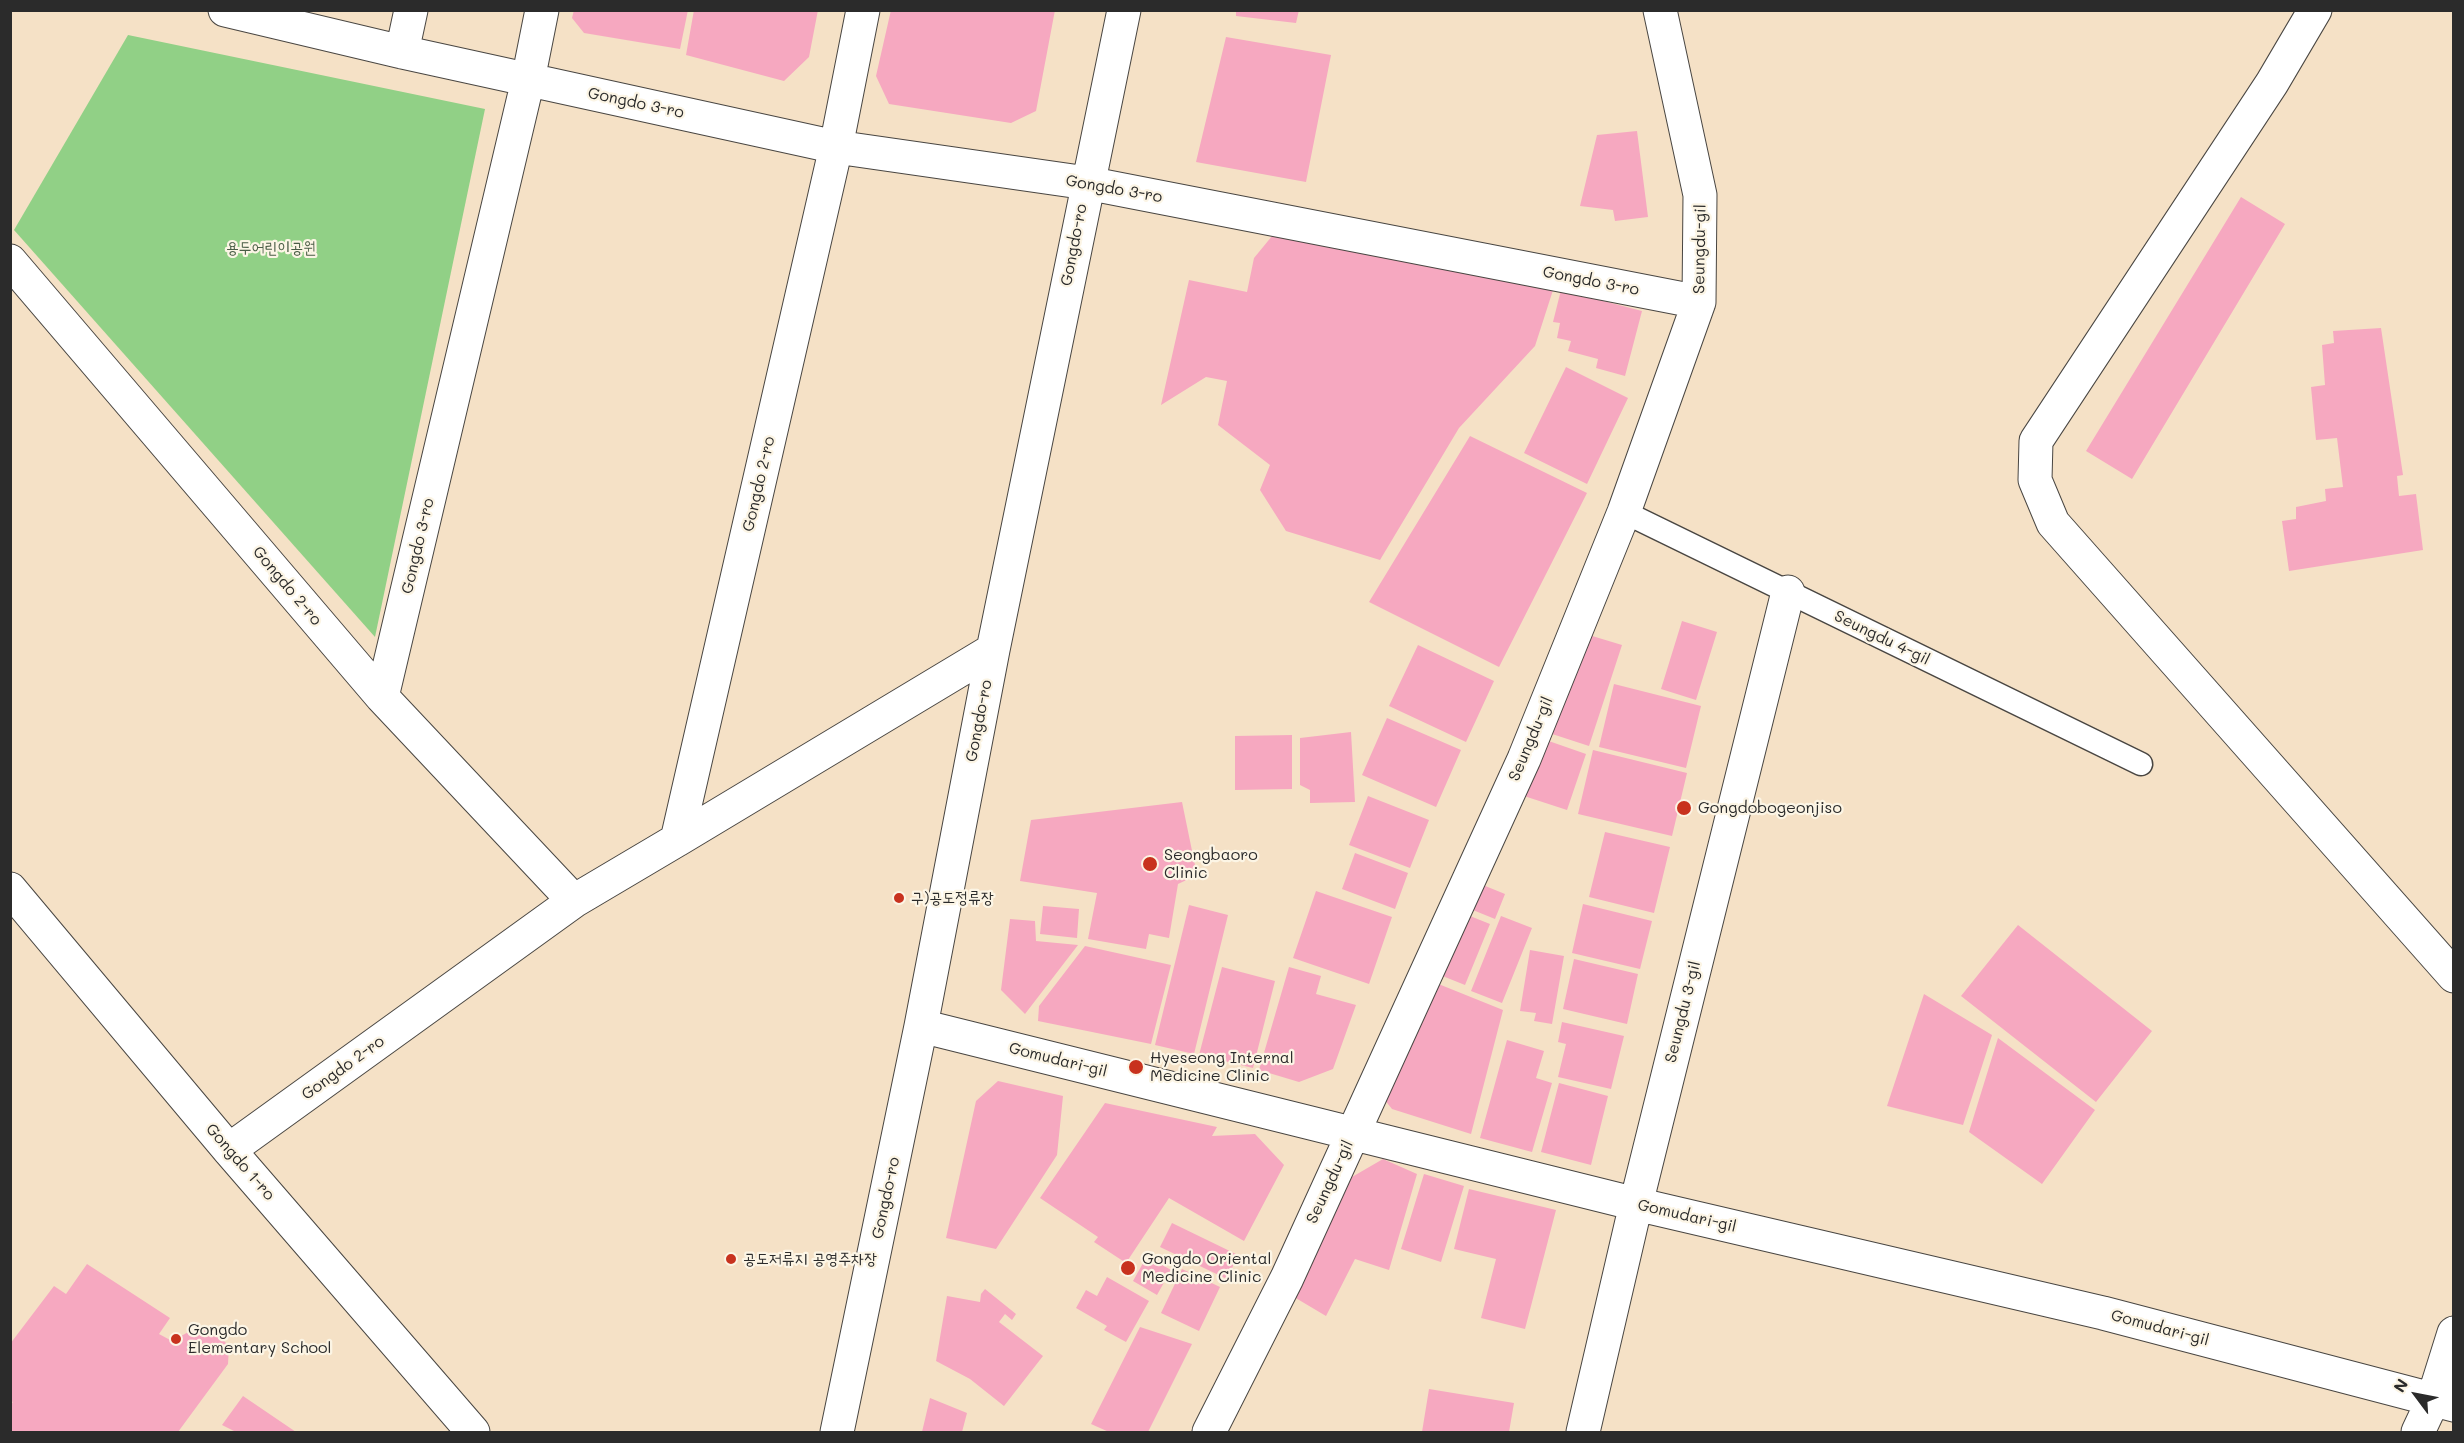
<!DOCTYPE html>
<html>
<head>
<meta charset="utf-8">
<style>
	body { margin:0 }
	#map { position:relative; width:2464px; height:1443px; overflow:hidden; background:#f5e1c6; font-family:Mali,sans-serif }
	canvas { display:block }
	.frame { position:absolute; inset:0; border:12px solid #2b2b2b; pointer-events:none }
	.north { position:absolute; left:2386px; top:1365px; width:60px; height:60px; -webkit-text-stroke:4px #fcf5e5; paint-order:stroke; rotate:302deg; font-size:16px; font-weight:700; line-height:24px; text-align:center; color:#2b2b2b }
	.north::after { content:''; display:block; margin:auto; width:21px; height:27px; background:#2b2b2b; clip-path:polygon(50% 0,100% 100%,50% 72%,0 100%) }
</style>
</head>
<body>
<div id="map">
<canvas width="2464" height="1443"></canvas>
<div class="frame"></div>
<div class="north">N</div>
</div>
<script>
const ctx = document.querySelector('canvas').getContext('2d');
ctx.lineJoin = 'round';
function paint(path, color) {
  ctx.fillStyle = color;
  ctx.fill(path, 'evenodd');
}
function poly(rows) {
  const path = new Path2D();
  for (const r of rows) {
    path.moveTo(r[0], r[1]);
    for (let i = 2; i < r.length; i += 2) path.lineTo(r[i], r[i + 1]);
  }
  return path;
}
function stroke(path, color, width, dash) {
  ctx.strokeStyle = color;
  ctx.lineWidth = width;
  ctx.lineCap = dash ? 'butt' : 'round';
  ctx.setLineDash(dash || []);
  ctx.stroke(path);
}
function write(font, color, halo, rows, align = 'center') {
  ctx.font = font + ' Mali,"Poor Story",sans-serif';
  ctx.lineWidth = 4.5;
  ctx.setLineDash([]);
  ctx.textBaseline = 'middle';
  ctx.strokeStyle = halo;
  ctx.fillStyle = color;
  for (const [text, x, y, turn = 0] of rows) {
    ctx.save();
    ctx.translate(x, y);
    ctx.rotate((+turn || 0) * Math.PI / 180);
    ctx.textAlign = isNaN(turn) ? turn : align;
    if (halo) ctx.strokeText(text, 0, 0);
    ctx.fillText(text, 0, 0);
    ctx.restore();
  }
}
paint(poly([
	[128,35,485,109,375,637,14,230]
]), '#91d086');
paint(poly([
	[574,10,688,10,680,49,584,33,572,18],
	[694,10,818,10,809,57,784,81,686,55],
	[891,10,1055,10,1036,111,1011,123,889,104,876,76],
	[1236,10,1299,10,1296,23,1236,16],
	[1226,37,1331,55,1306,182,1196,162],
	[1637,131,1648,217,1615,221,1613,210,1580,206,1597,135],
	[2241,197,2285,224,2132,479,2086,451],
	[1277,230,1554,287,1535,346,1459,428,1380,560,1286,531,1260,490,1270,465,1218,425,1227,381,1206,377,1161,405,1189,280,1247,292,1254,258],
	[1561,290,1642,311,1625,376,1596,368,1598,359,1568,351,1571,341,1557,338,1560,323,1553,322],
	[2381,328,2403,475,2397,476,2399,496,2416,494,2423,550,2289,571,2282,521,2296,519,2296,507,2326,501,2325,489,2343,487,2337,438,2316,440,2311,387,2325,385,2322,345,2334,343,2333,331],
	[1566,367,1628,398,1587,484,1524,453],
	[1470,436,1587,493,1499,667,1369,602],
	[1682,621,1717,632,1696,700,1661,689],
	[1579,632,1622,645,1589,746,1546,732],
	[1418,645,1494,681,1466,742,1389,706],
	[1614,684,1701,706,1686,768,1599,747],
	[1387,718,1461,750,1436,807,1362,775],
	[1351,732,1355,802,1310,803,1310,790,1300,785,1300,738],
	[1292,735,1292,789,1235,790,1235,736],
	[1543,739,1586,754,1567,810,1524,796],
	[1593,750,1687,773,1672,836,1578,814],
	[1368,796,1429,820,1410,868,1349,845],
	[1182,802,1197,875,1178,884,1169,938,1149,934,1146,949,1088,939,1097,893,1020,881,1031,820],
	[1605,832,1670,847,1654,913,1589,897],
	[1355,853,1408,873,1395,909,1342,889],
	[1473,881,1505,894,1495,919,1463,906],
	[1316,891,1392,917,1369,984,1293,958],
	[1583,904,1652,921,1640,969,1572,953],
	[1189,905,1228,915,1194,1054,1155,1045],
	[1043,906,1079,909,1077,938,1040,934],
	[1460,912,1490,924,1465,985,1435,973],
	[1501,916,1532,928,1502,1003,1471,991],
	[1010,919,1035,921,1036,941,1078,945,1025,1014,1001,990],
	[2018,925,2152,1031,2096,1102,1961,996],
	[1085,946,1171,965,1151,1044,1038,1021,1039,1006],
	[1530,950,1564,956,1552,1024,1534,1021,1536,1013,1520,1011],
	[1574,959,1638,974,1627,1024,1563,1009],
	[1222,967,1275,981,1253,1068,1199,1055],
	[1289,967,1321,976,1316,994,1356,1005,1333,1069,1299,1082,1259,1070],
	[1431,981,1503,1010,1471,1134,1392,1109,1380,1094],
	[1924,994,1992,1035,1963,1125,1887,1106],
	[1562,1022,1624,1036,1611,1089,1558,1077,1566,1044,1558,1042],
	[1998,1038,2095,1110,2042,1184,1969,1132],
	[1507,1040,1544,1051,1536,1078,1552,1083,1532,1152,1480,1138],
	[998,1081,1063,1096,1057,1155,996,1249,946,1238,976,1101],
	[1559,1083,1608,1096,1591,1165,1541,1152],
	[1105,1103,1217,1127,1212,1136,1255,1134,1284,1165,1244,1241,1169,1198,1126,1263,1094,1242,1098,1237,1040,1198],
	[1383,1159,1417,1174,1389,1270,1355,1259,1326,1316,1294,1297,1352,1177],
	[1424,1174,1464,1186,1441,1262,1401,1249],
	[1469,1189,1556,1210,1525,1329,1481,1318,1496,1259,1454,1249],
	[1172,1223,1238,1255,1227,1279,1160,1247],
	[1147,1256,1171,1270,1157,1295,1133,1281],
	[87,1264,170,1318,159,1334,172,1341,192,1330,214,1331,229,1346,228,1364,178,1432,10,1432,10,1405,13,1402,10,1401,10,1344,54,1286,66,1294],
	[1182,1269,1220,1287,1199,1331,1161,1313],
	[1107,1277,1149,1301,1126,1342,1104,1330,1107,1326,1076,1308,1086,1290,1097,1296],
	[985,1289,1016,1314,1012,1320,1005,1314,999,1322,1043,1356,1004,1406,970,1379,936,1361,947,1296,980,1302,981,1294],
	[1140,1327,1192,1344,1148,1432,1109,1432,1091,1424],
	[1429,1389,1514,1403,1509,1432,1422,1432],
	[243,1396,296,1432,236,1432,222,1425],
	[930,1398,967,1413,962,1432,922,1432]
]), '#f6a8c0');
const lane = poly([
	[1624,512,2141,764]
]);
const street = poly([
	[225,10,402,52,836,147,1087,183,1699,302],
	[2315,10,2272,83,2036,441,2035,480,2053,523,2454,976],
	[402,52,411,10],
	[10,261,382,697,574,901],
	[382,697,528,80,542,10],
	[677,840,993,650],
	[10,889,229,1150,473,1432],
	[921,1026,1636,1204,2103,1313,2454,1405],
	[229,1150,574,901,677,840,836,147,863,10],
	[837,1432,921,1026,993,650,1124,10],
	[1209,1432,1287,1278,1524,759,1624,512,1699,302,1700,195,1660,10],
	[1583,1432,1636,1204,1788,592],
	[2418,1432,2433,1400,2454,1333]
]);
stroke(lane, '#494642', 25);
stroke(street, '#494642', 35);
stroke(lane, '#fff', 22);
stroke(street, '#fff', 33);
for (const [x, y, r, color] of [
	[1684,808,8,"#c8321e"],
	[1150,864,8,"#c8321e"],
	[899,898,6,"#c8321e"],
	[1136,1067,8,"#c8321e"],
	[731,1259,6,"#c8321e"],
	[1128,1268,8,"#c8321e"],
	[176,1339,6,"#c8321e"]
]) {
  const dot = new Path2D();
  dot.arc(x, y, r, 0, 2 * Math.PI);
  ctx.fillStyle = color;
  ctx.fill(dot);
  stroke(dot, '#fcf5e5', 2);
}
write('16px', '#2b2b2b', '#fcf5e5', [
	["Gongdo 3-ro",636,103,12],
	["Gongdo 3-ro",1114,189,10],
	["Gongdo-ro",1074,245,-79],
	["Seungdu-gil",1700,249,-89],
	["Gongdo 3-ro",1591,281,11],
	["Gongdo 2-ro",759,484,-77],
	["Gongdo 3-ro",418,546,-77],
	["Gongdo 2-ro",287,586,50],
	["Seungdu 4-gil",1882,638,26],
	["Gongdo-ro",979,721,-79],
	["Seungdu-gil",1531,739,-67],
	["Seungdu 3-gil",1683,1012,-76],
	["Gomudari-gil",1058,1060,14],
	["Gongdo 2-ro",343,1068,-36],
	["Gongdo 1-ro",240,1162,49],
	["Seungdu-gil",1330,1182,-65],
	["Gongdo-ro",886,1198,-78],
	["Gomudari-gil",1687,1216,13],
	["Gomudari-gil",2160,1328,15]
]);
write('16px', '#4a5d46', '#fcf5e5', [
	["용두어린이공원",271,248]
]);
write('16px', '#2b2b2b', '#fcf5e5', [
	["Gongdobogeonjiso",1698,808],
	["Seongbaoro",1164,855],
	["Clinic",1164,873],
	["구)공도정류장",911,898],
	["Hyeseong Internal",1150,1058],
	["Medicine Clinic",1150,1076],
	["공도저류지 공영주차장",743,1259],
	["Gongdo Oriental",1142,1259],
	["Medicine Clinic",1142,1277],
	["Gongdo",188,1330],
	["Elementary School",188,1348]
], 'left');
</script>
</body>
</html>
